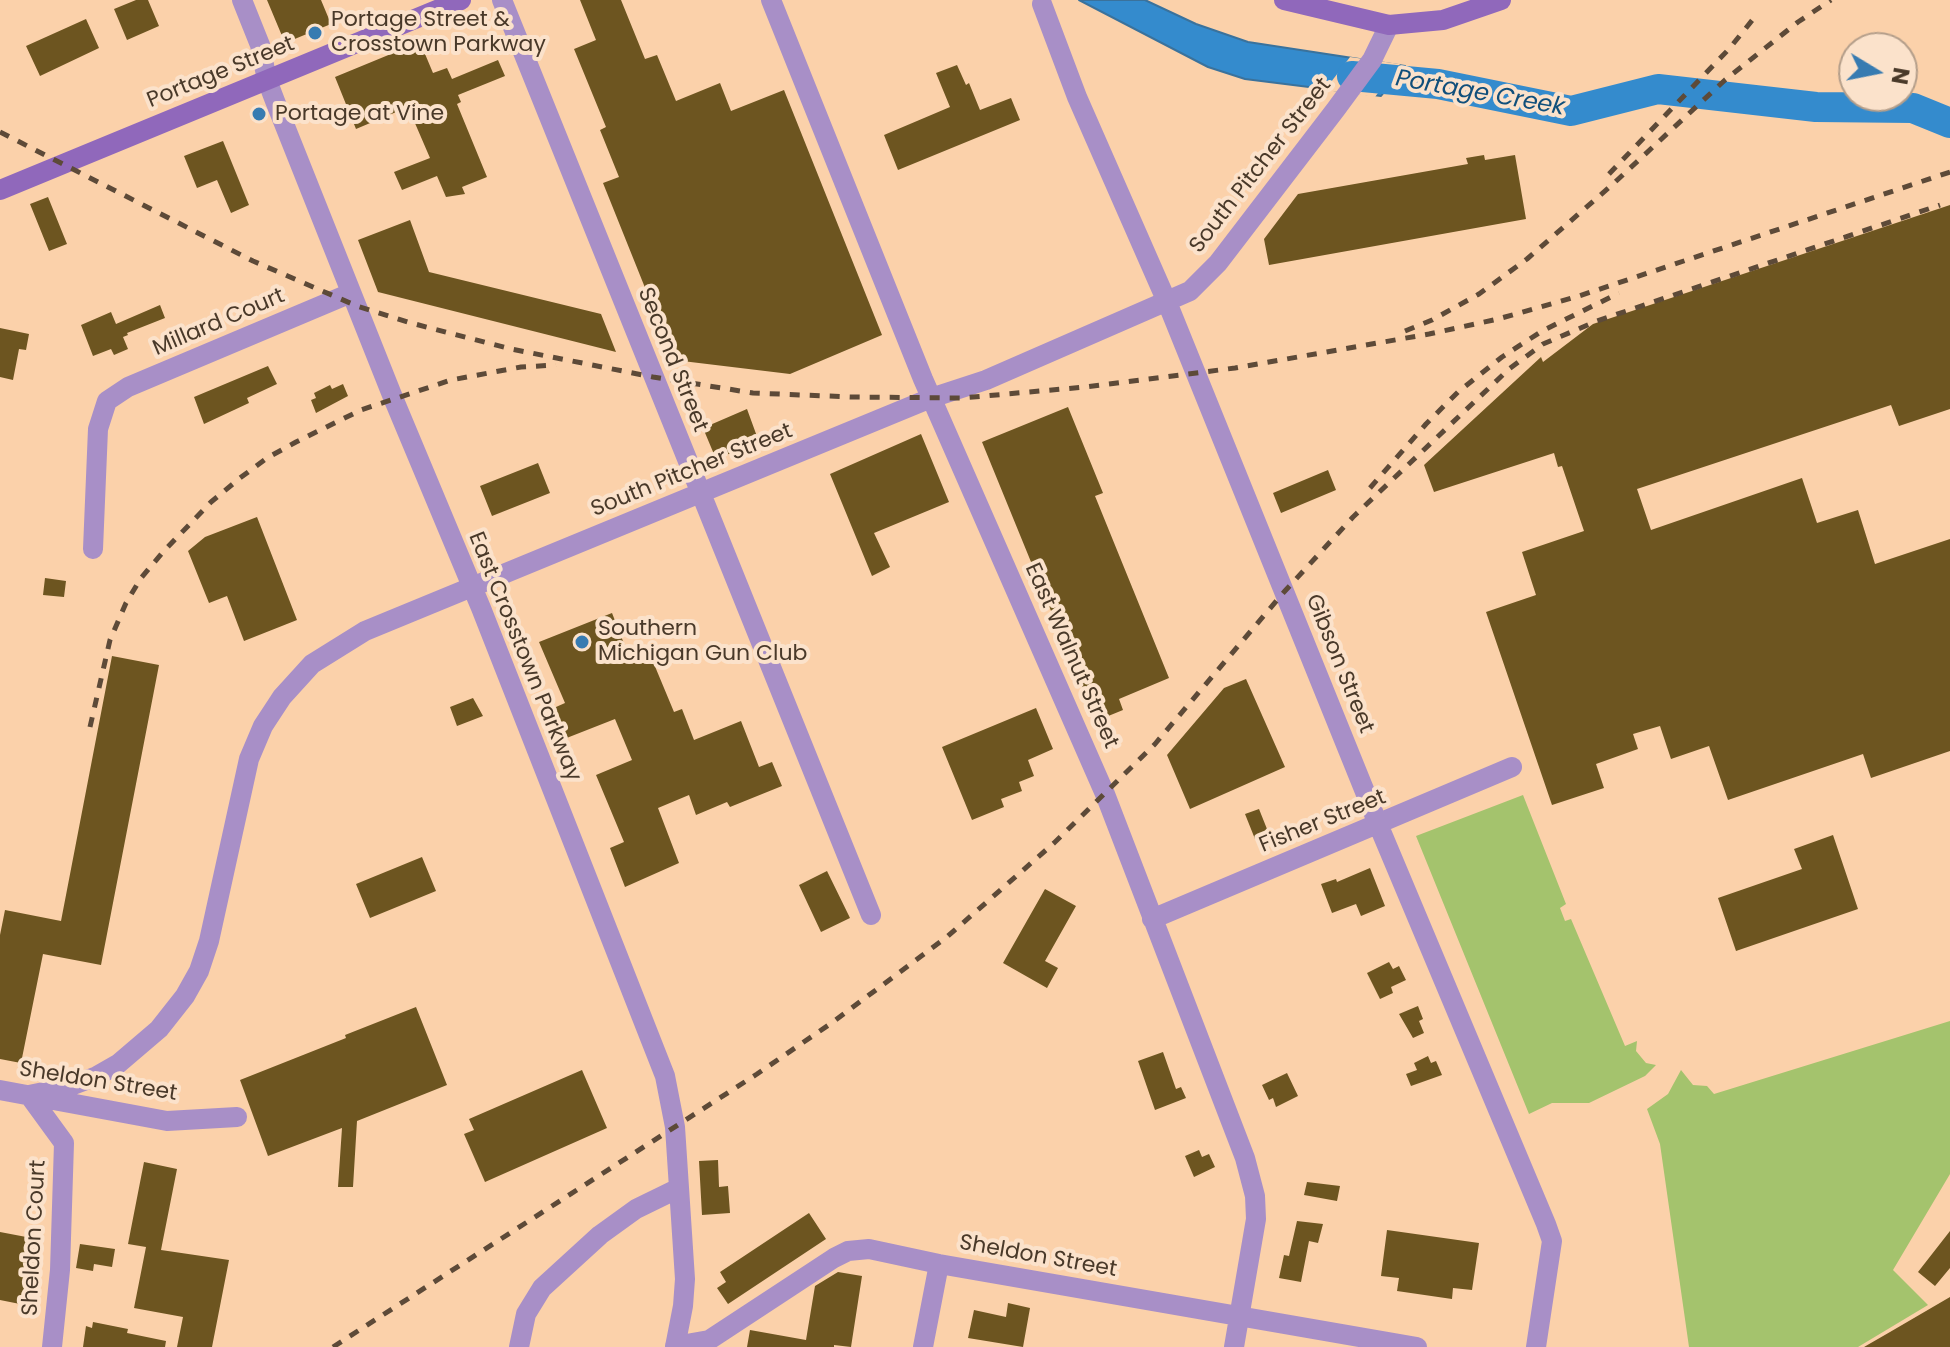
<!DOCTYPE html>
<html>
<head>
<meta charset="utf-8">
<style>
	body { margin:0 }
	#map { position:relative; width:1950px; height:1347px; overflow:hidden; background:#fbd1aa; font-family:Poppins,sans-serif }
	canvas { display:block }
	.north { position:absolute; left:1838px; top:32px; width:80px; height:80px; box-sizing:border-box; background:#fbe2cb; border:2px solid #b49e8a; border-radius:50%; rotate:100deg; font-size:22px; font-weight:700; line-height:32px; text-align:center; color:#493929 }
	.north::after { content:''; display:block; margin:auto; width:28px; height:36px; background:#377bb1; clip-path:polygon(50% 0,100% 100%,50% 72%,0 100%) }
</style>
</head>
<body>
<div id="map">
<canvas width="1950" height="1347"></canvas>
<div class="north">N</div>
</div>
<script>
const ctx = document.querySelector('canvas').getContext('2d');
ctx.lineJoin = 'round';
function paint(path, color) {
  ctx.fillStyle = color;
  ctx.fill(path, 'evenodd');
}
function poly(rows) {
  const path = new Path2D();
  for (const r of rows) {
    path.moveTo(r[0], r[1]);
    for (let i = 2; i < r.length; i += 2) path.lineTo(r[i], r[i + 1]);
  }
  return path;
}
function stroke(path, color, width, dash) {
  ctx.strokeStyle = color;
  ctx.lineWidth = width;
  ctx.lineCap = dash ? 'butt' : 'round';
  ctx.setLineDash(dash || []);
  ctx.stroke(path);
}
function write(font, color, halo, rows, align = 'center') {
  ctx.font = font + ' Poppins,sans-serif';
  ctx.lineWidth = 8;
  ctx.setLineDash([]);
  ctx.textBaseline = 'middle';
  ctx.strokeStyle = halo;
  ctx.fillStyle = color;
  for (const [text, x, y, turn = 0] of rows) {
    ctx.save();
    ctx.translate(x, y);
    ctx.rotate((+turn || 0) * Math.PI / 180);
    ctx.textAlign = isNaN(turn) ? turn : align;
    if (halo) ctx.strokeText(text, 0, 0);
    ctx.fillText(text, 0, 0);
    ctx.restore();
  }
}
paint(poly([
	[1523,795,1566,904,1560,908,1565,921,1571,919,1625,1046,1637,1041,1636,1051,1646,1063,1656,1065,1645,1076,1589,1103,1552,1103,1529,1114,1416,836],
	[1950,1021,1950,1174,1893,1270,1928,1305,1858,1347,1689,1347,1660,1144,1647,1109,1668,1094,1681,1070,1693,1085,1707,1086,1714,1094]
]), '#a4c36d');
const water = poly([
	[1079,0,1145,0,1196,24,1248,42,1405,66,1381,96,1245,79,1208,67,1079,0]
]);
paint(water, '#348bcd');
stroke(water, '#3a729c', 2);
paint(poly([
	[1350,57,1400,64,1375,97,1325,90]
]), '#fbd1aa');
stroke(poly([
	[1352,76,1438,84,1571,111,1658,89,1816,107,1913,108,1950,123]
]), '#348bcd', 30);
paint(poly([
	[136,0,148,0,159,26,127,40,114,9],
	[267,0,321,0,331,24,285,43],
	[580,0,621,0,645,59,657,55,676,101,720,83,731,111,784,90,882,335,790,374,674,360,603,183,619,177,600,130,606,127,574,49,596,40],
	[86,19,99,48,40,76,26,46],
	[420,42,433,73,447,68,452,79,498,60,505,76,458,95,461,102,457,104,487,177,462,187,465,194,446,197,437,176,402,190,394,172,430,158,408,107,356,129,335,77],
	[957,65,966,85,969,83,980,110,1011,98,1020,120,898,170,884,135,950,107,936,73],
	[223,141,249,205,231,213,217,180,197,188,184,156],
	[1484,155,1485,160,1515,155,1526,219,1269,265,1264,239,1298,194,1468,164,1466,158],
	[48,197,67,244,49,251,30,204],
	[1950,205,1950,409,1899,426,1891,405,1637,489,1651,530,1802,478,1817,523,1858,510,1875,564,1950,539,1950,751,1871,778,1863,754,1728,800,1709,746,1671,759,1660,726,1633,734,1638,749,1596,764,1604,788,1552,805,1486,612,1536,595,1522,552,1584,531,1562,466,1558,467,1554,453,1434,492,1424,465,1541,357,1543,362,1593,324],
	[410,220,429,272,601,314,616,352,378,292,358,240],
	[160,305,165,318,127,333,128,335,123,337,128,349,114,355,111,349,93,356,81,325,111,312,116,324],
	[0,328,29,334,26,350,19,349,13,380,0,377],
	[268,366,277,384,247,398,249,403,204,424,194,397],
	[343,384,348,396,316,413,311,400,316,398,314,393,330,385,332,389],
	[1068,407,1103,493,1095,496,1169,678,1119,699,1123,710,1096,721,982,442],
	[747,409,759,442,716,459,703,428],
	[921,434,949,502,874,533,890,567,872,576,830,474],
	[538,463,550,493,492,516,480,486],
	[1328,470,1336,490,1281,513,1273,493],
	[257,517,297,620,244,641,227,596,209,603,188,551,205,537],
	[45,578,66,581,64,597,43,595],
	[612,613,630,659,649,652,674,712,682,709,694,740,741,721,759,767,772,762,782,786,730,807,727,802,696,815,689,795,658,808,679,863,625,887,610,848,624,842,596,775,632,760,615,719,559,741,547,711,565,703,539,642],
	[112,656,159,665,101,965,43,954,21,1063,0,1059,0,935,5,910,61,921],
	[1246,679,1285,767,1190,809,1167,755,1224,688],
	[473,698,483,716,457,726,450,707],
	[1036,708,1053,749,1028,760,1034,776,1019,782,1022,791,1001,799,1004,807,972,820,942,747],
	[1259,809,1269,834,1255,839,1245,814],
	[1833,835,1858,909,1736,951,1718,898,1802,869,1794,849],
	[422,857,436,891,370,918,356,884],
	[1370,868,1385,906,1361,916,1356,904,1332,913,1321,884,1336,879,1337,882],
	[827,871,850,918,821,932,799,885],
	[1045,889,1076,906,1045,961,1058,968,1047,988,1003,963],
	[1389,962,1393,969,1399,966,1406,980,1391,987,1393,993,1380,999,1367,973],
	[1418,1006,1423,1019,1419,1021,1424,1033,1413,1038,1399,1014],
	[416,1007,447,1085,357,1121,353,1187,338,1187,342,1128,268,1156,240,1080,346,1038,345,1035],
	[1163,1052,1176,1089,1181,1087,1186,1098,1155,1110,1138,1061],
	[1428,1056,1431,1063,1436,1061,1442,1075,1411,1086,1406,1074,1417,1070,1414,1063],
	[582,1070,607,1128,485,1182,464,1134,474,1130,469,1119],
	[1287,1073,1298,1096,1276,1107,1273,1098,1269,1100,1262,1085],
	[1199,1150,1202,1157,1209,1154,1215,1167,1194,1177,1185,1156],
	[718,1160,719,1187,728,1186,730,1213,702,1215,699,1161],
	[144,1162,177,1169,161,1250,229,1260,212,1347,177,1347,183,1317,134,1308,146,1247,128,1244],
	[1307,1182,1340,1186,1337,1201,1304,1195],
	[809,1213,826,1239,728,1304,717,1288,726,1282,720,1272],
	[1297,1221,1323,1224,1318,1243,1309,1241,1301,1282,1279,1278,1284,1255,1289,1256],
	[1387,1230,1479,1243,1472,1290,1453,1288,1452,1299,1397,1291,1399,1278,1381,1276],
	[1950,1231,1950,1268,1935,1286,1918,1272],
	[0,1232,42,1240,30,1306,0,1300],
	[80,1244,115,1249,112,1267,94,1264,93,1271,76,1268],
	[838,1272,862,1276,851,1347,834,1345,834,1347,747,1347,750,1330,806,1340,815,1286],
	[1950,1297,1950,1347,1864,1347,1890,1332],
	[1008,1303,1030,1308,1023,1347,968,1338,974,1310,1006,1317],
	[93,1322,128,1329,127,1333,166,1341,165,1347,83,1347,86,1326,92,1328]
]), '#6d5520');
stroke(poly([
	[242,0,260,45,267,80,275,101,394,400,481,608,665,1076,675,1127,685,1279,683,1306,675,1347],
	[502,0,871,915],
	[771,0,923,379,1105,794,1245,1158,1255,1196,1256,1219,1234,1347],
	[1042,4,1077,97,1167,302,1378,824,1546,1224,1552,1241,1536,1347],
	[93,549,98,429,107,401,128,387,351,293],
	[1152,919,1512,767],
	[0,1090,167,1121,237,1117],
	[675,1346,709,1340,834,1258,848,1251,869,1249,939,1264,1417,1347],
	[52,1347,60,1270,64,1143,29,1095,68,1087,97,1076,118,1064,159,1029,185,996,199,971,209,941,249,759,263,726,282,697,312,664,365,631,931,398,986,380,1190,291,1218,263,1336,109,1372,60,1389,25],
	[519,1347,526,1314,542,1288,600,1235,636,1209,679,1188],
	[923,1347,939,1264]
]), '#a88fc7', 20);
stroke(poly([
	[1284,0,1389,25,1443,20,1501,0],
	[0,190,461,0]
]), '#9068bb', 20);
stroke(poly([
	[0,132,253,261,357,306,411,323,511,349,653,377,753,393,852,397,962,398,1085,387,1235,368,1429,334,1498,319,1579,296,1950,172],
	[1609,174,1729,49,1754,18],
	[1405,331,1432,320,1479,294,1527,259,1613,184,1725,80,1798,22,1831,0],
	[1370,488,1426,424,1458,392,1502,357,1542,331,1619,293],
	[90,727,110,640,126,603,141,578,163,552,211,502,240,478,267,458,296,442,361,410,451,380,521,367,556,365],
	[333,1347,757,1074,833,1022,948,936,1054,843,1155,744,1284,592,1353,517,1509,369,1543,344,1597,321,1940,205]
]), '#5d4a38', 5, [10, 10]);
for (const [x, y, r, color] of [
	[315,33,8,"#377bb1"],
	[259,114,8,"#377bb1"],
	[582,642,8,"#377bb1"]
]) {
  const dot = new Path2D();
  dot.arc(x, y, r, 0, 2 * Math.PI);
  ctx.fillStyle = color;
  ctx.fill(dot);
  stroke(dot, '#fbe2cb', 3);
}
write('22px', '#493929', '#fbe2cb', [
	["Portage Street &",331,20],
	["Crosstown Parkway",331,45],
	["Portage at Vine",275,114],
	["Southern",598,629],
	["Michigan Gun Club",598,654]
], 'left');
write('22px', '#493929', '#fbe2cb', [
	["Portage Street",221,73,-22],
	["South Pitcher Street",1261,166,-52],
	["Millard Court",219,323,-23],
	["Second Street",672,360,68],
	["South Pitcher Street",692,471,-22],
	["East Walnut Street",1071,656,66],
	["East Crosstown Parkway",524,657,68],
	["Gibson Street",1339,664,68],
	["Fisher Street",1323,822,-22],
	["Sheldon Street",98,1082,9],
	["Sheldon Court",35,1238,-87],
	["Sheldon Street",1038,1257,10]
]);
write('italic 24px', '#104f7b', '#fbe2cb', [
	["Portage Creek",1480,94,10]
]);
</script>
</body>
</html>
